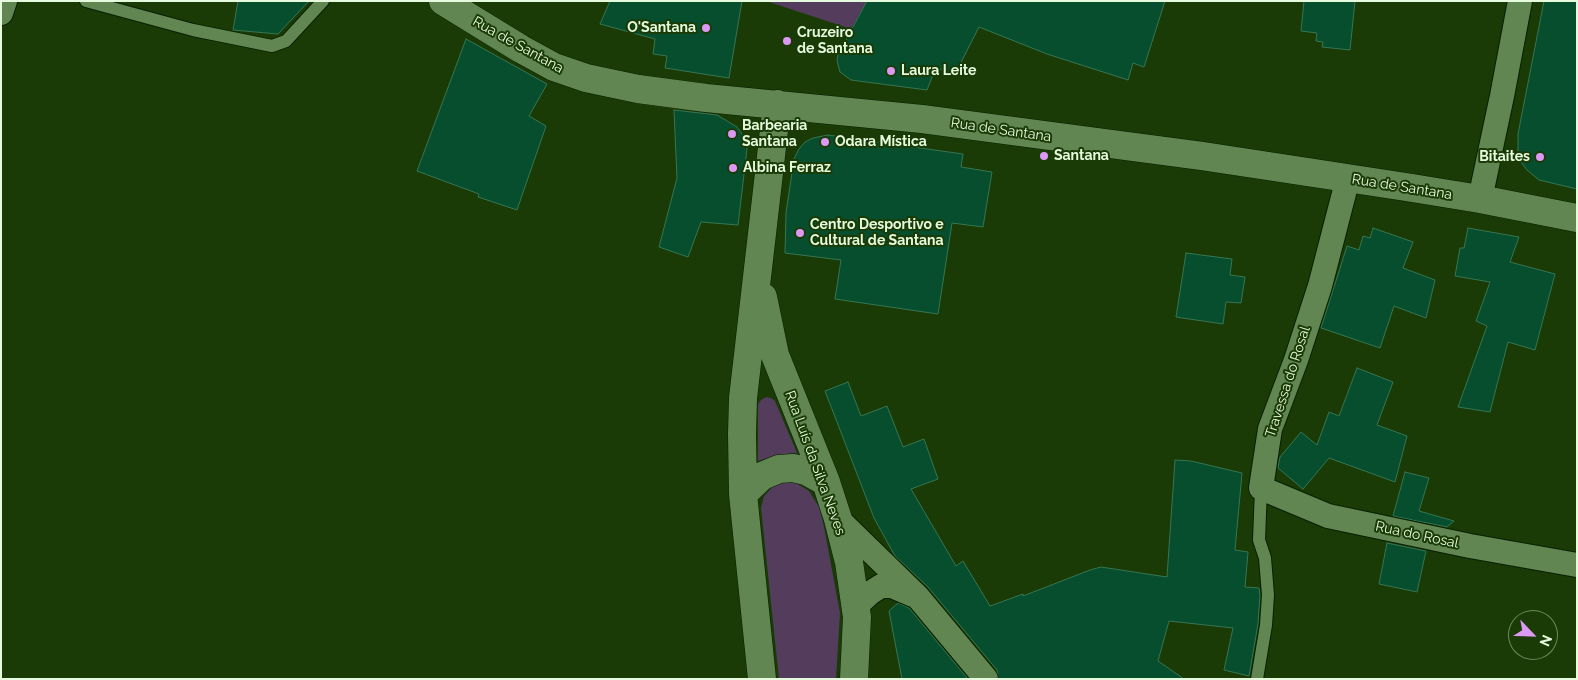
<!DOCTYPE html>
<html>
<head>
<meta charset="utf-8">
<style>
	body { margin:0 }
	#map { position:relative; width:1578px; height:680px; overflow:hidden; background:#1a3b06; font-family:Raleway,sans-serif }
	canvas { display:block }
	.frame { position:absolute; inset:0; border:2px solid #e6fbde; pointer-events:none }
	.north { position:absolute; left:1508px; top:610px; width:50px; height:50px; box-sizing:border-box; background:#1a3b06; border:1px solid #6c885c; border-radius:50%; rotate:114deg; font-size:14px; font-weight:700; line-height:20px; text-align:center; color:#e6fbde }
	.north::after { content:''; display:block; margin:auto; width:18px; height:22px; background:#dc99f4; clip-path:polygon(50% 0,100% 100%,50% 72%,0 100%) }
</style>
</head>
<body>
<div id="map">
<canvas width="1578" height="680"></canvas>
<div class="frame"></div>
<div class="north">N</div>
</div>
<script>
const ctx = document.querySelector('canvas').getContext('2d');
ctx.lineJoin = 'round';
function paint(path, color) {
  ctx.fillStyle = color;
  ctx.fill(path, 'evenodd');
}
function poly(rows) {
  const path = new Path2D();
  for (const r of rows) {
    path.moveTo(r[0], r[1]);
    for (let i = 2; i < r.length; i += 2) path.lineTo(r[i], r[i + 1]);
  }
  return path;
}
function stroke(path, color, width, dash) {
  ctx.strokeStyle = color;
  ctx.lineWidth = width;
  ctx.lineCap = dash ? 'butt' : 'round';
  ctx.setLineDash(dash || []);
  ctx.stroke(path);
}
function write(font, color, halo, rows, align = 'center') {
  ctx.font = font + ' Raleway,sans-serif';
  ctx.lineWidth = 4;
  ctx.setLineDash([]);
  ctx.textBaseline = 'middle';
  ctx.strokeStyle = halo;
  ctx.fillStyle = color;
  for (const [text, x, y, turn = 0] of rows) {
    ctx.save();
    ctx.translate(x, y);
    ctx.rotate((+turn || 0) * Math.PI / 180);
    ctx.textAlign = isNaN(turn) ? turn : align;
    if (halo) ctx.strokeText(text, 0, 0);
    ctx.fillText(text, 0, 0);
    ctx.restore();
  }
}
paint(poly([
	[766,1,867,1,851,29],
	[766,397,771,398,775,401,797,453,776,455,758,461,758,404,761,400],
	[785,482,796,483,809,491,819,507,824,527,840,613,836,679,779,679,761,508,764,496,768,492,772,487]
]), '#533c5c');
const building = poly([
	[238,1,309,1,278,34,233,30,238,1],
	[610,1,742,1,729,78,665,68,667,56,653,54,655,39,600,24,610,1],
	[867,1,1165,1,1144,67,1133,63,1128,80,1047,54,979,27,954,76,936,67,927,90,851,80,840,72,837,61,838,55,867,1],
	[1304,1,1355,1,1350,50,1322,47,1323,42,1316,41,1317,33,1301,31,1304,1],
	[1544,1,1577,1,1577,189,1539,180,1527,170,1521,162,1518,152,1518,134,1544,1],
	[466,39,547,84,529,116,546,126,517,210,478,197,479,194,417,171,466,39],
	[674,110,717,115,737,127,744,137,747,149,738,225,701,222,688,257,659,247,677,178,674,110],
	[828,135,963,154,961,167,992,172,983,227,952,223,938,314,835,299,841,260,785,253,786,213,794,159,799,149,805,142,813,138,828,135],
	[1373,228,1413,242,1403,268,1435,280,1426,318,1394,306,1380,348,1321,328,1347,246,1359,250,1363,236,1370,238,1373,228],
	[1468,228,1519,237,1510,262,1555,274,1535,350,1508,342,1490,412,1458,407,1487,326,1476,321,1490,282,1455,276,1460,248,1464,248,1468,228],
	[1186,253,1232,259,1230,275,1245,277,1241,303,1226,302,1223,324,1176,317,1186,253],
	[1357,368,1393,382,1377,425,1407,436,1395,482,1329,458,1303,489,1278,468,1280,457,1301,432,1317,445,1329,412,1339,416,1357,368],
	[848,382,861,416,887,406,903,447,924,439,938,479,911,489,956,566,963,561,990,606,1023,594,1023,596,1090,570,1101,567,1167,577,1175,460,1191,461,1242,473,1235,550,1248,552,1245,587,1259,588,1260,595,1258,624,1249,676,1224,670,1233,628,1169,621,1158,661,1184,679,999,679,997,670,928,587,895,556,874,518,825,391,848,382],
	[1405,472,1429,478,1419,511,1454,521,1447,527,1393,516,1405,472],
	[1387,543,1426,551,1417,592,1379,584,1387,543],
	[898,603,909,608,968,679,902,679,889,611,898,603]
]);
paint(building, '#064e2e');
stroke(building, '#377652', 1);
const lane = poly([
	[86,1,193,30,272,46,286,41,323,1],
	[1257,679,1266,625,1268,595,1265,558,1259,540,1261,488]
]);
const street = poly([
	[1,13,5,1],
	[1348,178,1320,286,1296,360,1270,429,1261,488,1328,516,1470,546,1577,565],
	[1480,199,1502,96,1520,1],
	[838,519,917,596,986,679],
	[856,606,870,593,881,586,892,586,913,595]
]);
const secondary = poly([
	[443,1,521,49,554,67,586,78,638,89,706,98,922,119,1202,156,1406,187,1480,199,1577,218],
	[763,297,775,355,826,482,838,519,849,562,857,617,854,679],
	[743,494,762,476,779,469,793,468,806,471,826,482],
	[762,679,743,494,742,434,743,398,777,104]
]);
stroke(lane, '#072000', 14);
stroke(street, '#072000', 26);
stroke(secondary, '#072000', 29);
stroke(lane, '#618652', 12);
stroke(street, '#618652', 24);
stroke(secondary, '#618652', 28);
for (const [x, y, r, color] of [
	[706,28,5,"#dc99f4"],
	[787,41,5,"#dc99f4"],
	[891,71,5,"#dc99f4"],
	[732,134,5,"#dc99f4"],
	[825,142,5,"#dc99f4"],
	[1044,156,5,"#dc99f4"],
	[1540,157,5,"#dc99f4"],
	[733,168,5,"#dc99f4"],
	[800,233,5,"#dc99f4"]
]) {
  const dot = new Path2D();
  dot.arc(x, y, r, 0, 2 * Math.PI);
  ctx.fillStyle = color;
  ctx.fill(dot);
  stroke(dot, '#1a3b06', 2);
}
write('bold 14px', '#e6fbde', '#1a3b06', [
	["O'Santana",696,28,"right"],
	["Cruzeiro",797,33],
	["de Santana",797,49],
	["Laura Leite",901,71],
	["Barbearia",742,126],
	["Santana",742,142],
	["Odara Mística",835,142],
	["Santana",1054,156],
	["Bitaites",1530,157,"right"],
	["Albina Ferraz",743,168],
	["Centro Desportivo e",810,225],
	["Cultural de Santana",810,241]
], 'left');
write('14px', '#e6fbde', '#1a3b06', [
	["Rua de Santana",518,45,29],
	["Rua de Santana",1001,130,8],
	["Rua de Santana",1402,187,9],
	["Travessa do Rosal",1288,382,-72],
	["Rua Luís da Silva Neves",815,463,70],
	["Rua do Rosal",1417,535,12]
]);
</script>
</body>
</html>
